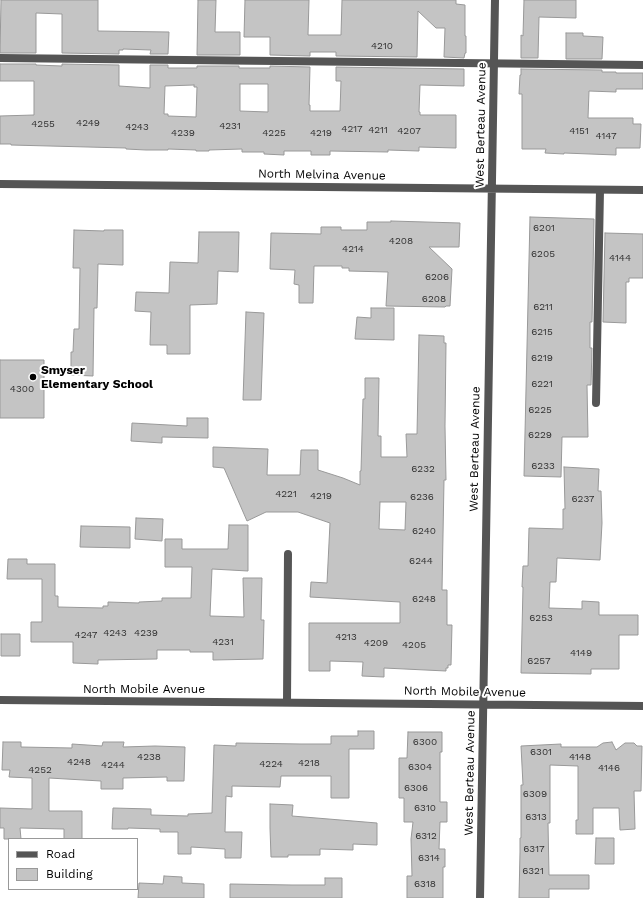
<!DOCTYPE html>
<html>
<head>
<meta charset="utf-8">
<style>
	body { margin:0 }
	#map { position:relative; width:643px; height:898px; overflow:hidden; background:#fff; font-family:"Work Sans",sans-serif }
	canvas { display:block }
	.legend { position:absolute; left:8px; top:838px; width:130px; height:52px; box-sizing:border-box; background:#fff; border:1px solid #999; margin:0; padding:5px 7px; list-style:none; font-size:12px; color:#000 }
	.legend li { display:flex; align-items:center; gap:8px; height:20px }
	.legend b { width:20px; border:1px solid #999 }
</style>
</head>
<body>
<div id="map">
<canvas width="643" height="898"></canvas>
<ul class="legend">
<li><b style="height:5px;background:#555"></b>Road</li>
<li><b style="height:11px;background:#c4c4c4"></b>Building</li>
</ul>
</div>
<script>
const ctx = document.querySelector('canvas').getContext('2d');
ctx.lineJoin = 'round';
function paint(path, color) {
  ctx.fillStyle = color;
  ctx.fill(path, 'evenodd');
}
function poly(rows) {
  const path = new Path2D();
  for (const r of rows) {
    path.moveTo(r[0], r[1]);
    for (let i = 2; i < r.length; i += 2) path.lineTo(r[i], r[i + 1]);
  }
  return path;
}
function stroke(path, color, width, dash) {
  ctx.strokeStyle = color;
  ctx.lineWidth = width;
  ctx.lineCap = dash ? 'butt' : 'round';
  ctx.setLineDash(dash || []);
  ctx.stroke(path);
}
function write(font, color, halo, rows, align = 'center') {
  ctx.font = font + ' "Work Sans",sans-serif';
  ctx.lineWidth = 4;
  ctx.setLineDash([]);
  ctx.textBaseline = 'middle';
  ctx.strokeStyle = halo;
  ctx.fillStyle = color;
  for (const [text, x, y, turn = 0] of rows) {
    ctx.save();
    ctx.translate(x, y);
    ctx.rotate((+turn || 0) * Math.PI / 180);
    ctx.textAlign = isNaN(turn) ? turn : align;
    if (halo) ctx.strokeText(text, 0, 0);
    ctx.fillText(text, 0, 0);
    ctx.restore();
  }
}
const building = poly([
	[1,0,98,0,98,31,169,32,168,54,150,54,151,50,123,49,123,50,119,50,119,54,62,53,62,14,36,13,36,53,0,53,1,0],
	[198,0,216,0,215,32,240,32,240,55,197,55,198,0],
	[245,0,309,0,308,35,341,35,342,0,456,0,456,4,465,5,465,36,466,36,466,53,465,53,464,58,444,57,445,28,436,28,418,11,417,57,336,56,336,52,310,52,310,56,270,55,270,37,244,37,245,0],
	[524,0,576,0,576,18,539,17,538,58,521,58,521,35,523,36,524,0],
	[566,33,583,33,583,36,603,37,602,59,566,59,566,33],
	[0,64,36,64,36,65,62,66,62,64,119,65,119,86,150,88,150,65,168,65,168,68,197,68,197,66,239,66,239,68,270,68,270,66,310,67,309,105,310,105,310,111,340,111,341,81,336,81,336,67,464,69,464,86,420,85,419,112,420,112,420,115,456,115,456,148,419,147,419,151,388,150,388,152,330,151,330,155,311,155,311,151,284,151,284,155,264,154,264,152,242,152,242,149,209,150,209,151,196,151,196,150,168,149,168,150,146,150,126,149,126,148,11,145,11,144,0,144,0,116,34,115,34,81,0,81,0,64],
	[240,84,268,84,268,112,240,111,240,84],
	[194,85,194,87,197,87,196,117,168,116,168,114,164,114,165,86,194,85],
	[521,69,602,70,602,72,616,72,616,73,643,73,643,89,616,89,616,92,589,91,588,118,633,118,633,124,641,124,640,148,616,148,616,155,564,153,564,154,545,153,546,149,522,149,522,94,519,94,520,75,521,75,521,69],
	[530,217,594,219,592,322,590,322,590,348,592,348,591,385,587,385,588,437,562,437,561,477,524,476,530,217],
	[391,221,460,223,459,247,429,247,452,269,450,306,446,306,445,307,386,306,388,272,349,271,349,268,342,268,342,266,314,266,313,303,299,303,299,285,294,284,295,270,270,269,271,233,321,234,321,227,341,227,341,230,367,230,367,222,391,222,391,221],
	[74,230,104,231,104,230,123,230,123,265,98,264,97,308,94,308,93,376,71,375,71,352,73,352,74,329,79,329,80,268,73,268,74,230],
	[199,232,239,232,238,272,218,271,217,304,190,305,190,354,167,354,167,345,150,345,151,312,135,311,136,292,169,293,170,262,198,263,199,232],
	[605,233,643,234,643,278,629,278,629,282,626,282,626,323,603,322,605,233],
	[371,308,394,308,394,340,355,339,357,317,371,318,371,308],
	[246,312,264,313,261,400,243,400,246,312],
	[419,335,444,336,444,343,446,343,445,426,446,480,444,480,442,590,447,590,447,625,452,625,451,665,448,665,448,668,446,668,446,671,384,668,384,677,362,676,363,662,330,661,330,671,309,671,309,623,400,623,400,602,310,597,311,582,327,583,330,523,298,512,266,512,247,521,224,468,213,467,213,447,268,449,267,475,300,475,301,450,318,450,318,470,343,478,360,485,360,471,361,471,363,399,365,399,365,378,379,378,378,436,381,436,381,457,407,457,406,434,417,434,419,335],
	[380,502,406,502,405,530,379,529,380,502],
	[0,360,44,360,44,418,0,418,0,360],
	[187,418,208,418,208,438,162,437,162,443,131,441,132,423,187,426,187,418],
	[564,467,599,469,598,491,601,491,602,523,600,560,557,558,556,582,550,582,549,608,582,609,582,601,599,602,599,615,638,615,638,635,619,635,619,669,591,669,591,674,521,673,523,587,522,587,523,566,528,566,529,528,563,529,563,509,565,509,564,467],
	[136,518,163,519,162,541,135,539,136,518],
	[229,525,248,525,248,571,212,569,210,616,244,617,243,578,262,578,261,620,264,620,263,659,213,660,213,652,190,652,190,650,157,650,157,659,98,660,98,664,73,663,73,642,31,642,31,622,42,622,42,579,7,579,8,559,27,559,27,564,55,564,55,596,58,596,58,607,103,608,103,606,108,606,108,602,139,603,139,602,162,601,162,598,191,598,192,567,165,567,165,539,182,539,182,549,228,549,229,525],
	[81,526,130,527,130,548,80,547,81,526],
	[1,634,20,634,20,656,1,656,1,634],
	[358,731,374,731,374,749,349,749,349,798,331,798,331,776,281,776,280,787,232,786,232,797,226,796,225,832,242,832,241,858,225,858,225,849,191,847,191,854,178,854,178,832,160,832,160,829,128,828,128,829,112,829,113,808,151,809,151,815,188,816,188,814,212,813,214,745,236,746,236,743,301,744,331,744,331,736,358,736,358,731],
	[408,732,442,732,442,752,440,752,440,802,447,802,447,822,440,822,439,849,445,849,445,867,443,867,443,898,407,898,407,876,412,876,411,839,413,822,404,822,404,798,399,798,399,758,407,758,408,732],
	[3,742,21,742,21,747,72,748,72,744,102,746,103,742,124,742,123,747,155,746,185,747,184,781,167,781,167,777,123,778,123,789,101,789,101,781,49,778,49,811,82,811,82,839,64,839,64,829,20,828,21,839,4,839,4,828,0,828,0,808,32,809,32,778,9,777,10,770,2,770,3,742],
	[612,742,616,750,625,743,634,743,637,746,642,746,641,791,634,791,635,829,620,830,619,808,593,808,593,834,576,834,576,820,578,820,578,766,550,765,550,823,548,823,549,875,589,875,589,889,549,889,549,898,519,898,520,852,520,838,521,838,521,785,523,785,521,746,561,744,561,747,597,747,603,743,612,742],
	[270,804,293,805,292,816,377,823,377,845,353,844,353,850,320,849,320,855,288,855,288,857,271,857,270,828,270,804],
	[596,838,614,838,614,864,595,864,596,838],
	[164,876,182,877,182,883,204,884,204,898,138,898,139,883,163,884,164,876],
	[325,878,342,878,342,898,230,898,230,884,292,885,325,885,325,878]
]);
paint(building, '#c4c4c4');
stroke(building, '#999', 1);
stroke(poly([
	[0,58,643,65],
	[596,403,600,190]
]), '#555', 8);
stroke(poly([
	[0,184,643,190],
	[0,700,643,706],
	[287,702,288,554],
	[480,898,495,0]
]), '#555', 8);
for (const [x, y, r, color] of [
	[33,377,4,"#000"]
]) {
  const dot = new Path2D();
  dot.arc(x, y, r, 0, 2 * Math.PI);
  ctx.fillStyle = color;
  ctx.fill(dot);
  stroke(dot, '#fff', 1.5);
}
write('10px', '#313131', null, [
	["4210",382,46],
	["4249",88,123],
	["4255",43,124],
	["4231",230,126],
	["4243",137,127],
	["4217",352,129],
	["4211",378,130],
	["4207",409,131],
	["4151",579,131],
	["4239",183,133],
	["4225",274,133],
	["4219",321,133],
	["4147",606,136],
	["6201",544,228],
	["4208",401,241],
	["4214",353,249],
	["6205",543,254],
	["4144",620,258],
	["6206",437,277],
	["6208",434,299],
	["6211",543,307],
	["6215",542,332],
	["6219",542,358],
	["6221",542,384],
	["4300",22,389],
	["6225",540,410],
	["6229",540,435],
	["6233",543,466],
	["6232",423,469],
	["4221",286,494],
	["4219",321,496],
	["6236",422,497],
	["6237",583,499],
	["6240",424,531],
	["6244",421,561],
	["6248",424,599],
	["6253",541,618],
	["4243",115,633],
	["4239",146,633],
	["4247",86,635],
	["4213",346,637],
	["4231",223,642],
	["4209",376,643],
	["4205",414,645],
	["4149",581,653],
	["6257",539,661],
	["6300",425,742],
	["6301",541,752],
	["4238",149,757],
	["4148",580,757],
	["4248",79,762],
	["4218",309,763],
	["4224",271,764],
	["4244",113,765],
	["6304",420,767],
	["4146",609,768],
	["4252",40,770],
	["6306",416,788],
	["6309",535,794],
	["6310",425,808],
	["6313",536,817],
	["6312",426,836],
	["6317",534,849],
	["6314",429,858],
	["6321",533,871],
	["6318",425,884]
]);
write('12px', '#000', '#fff', [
	["West Berteau Avenue",481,125,-89],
	["North Melvina Avenue",322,175,1],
	["West Berteau Avenue",475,449,-89],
	["North Mobile Avenue",144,689],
	["North Mobile Avenue",465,692,1],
	["West Berteau Avenue",470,773,-89]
]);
write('bold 12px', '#000', '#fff', [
	["Smyser",41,370],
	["Elementary School",41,384]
], 'left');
</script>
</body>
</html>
